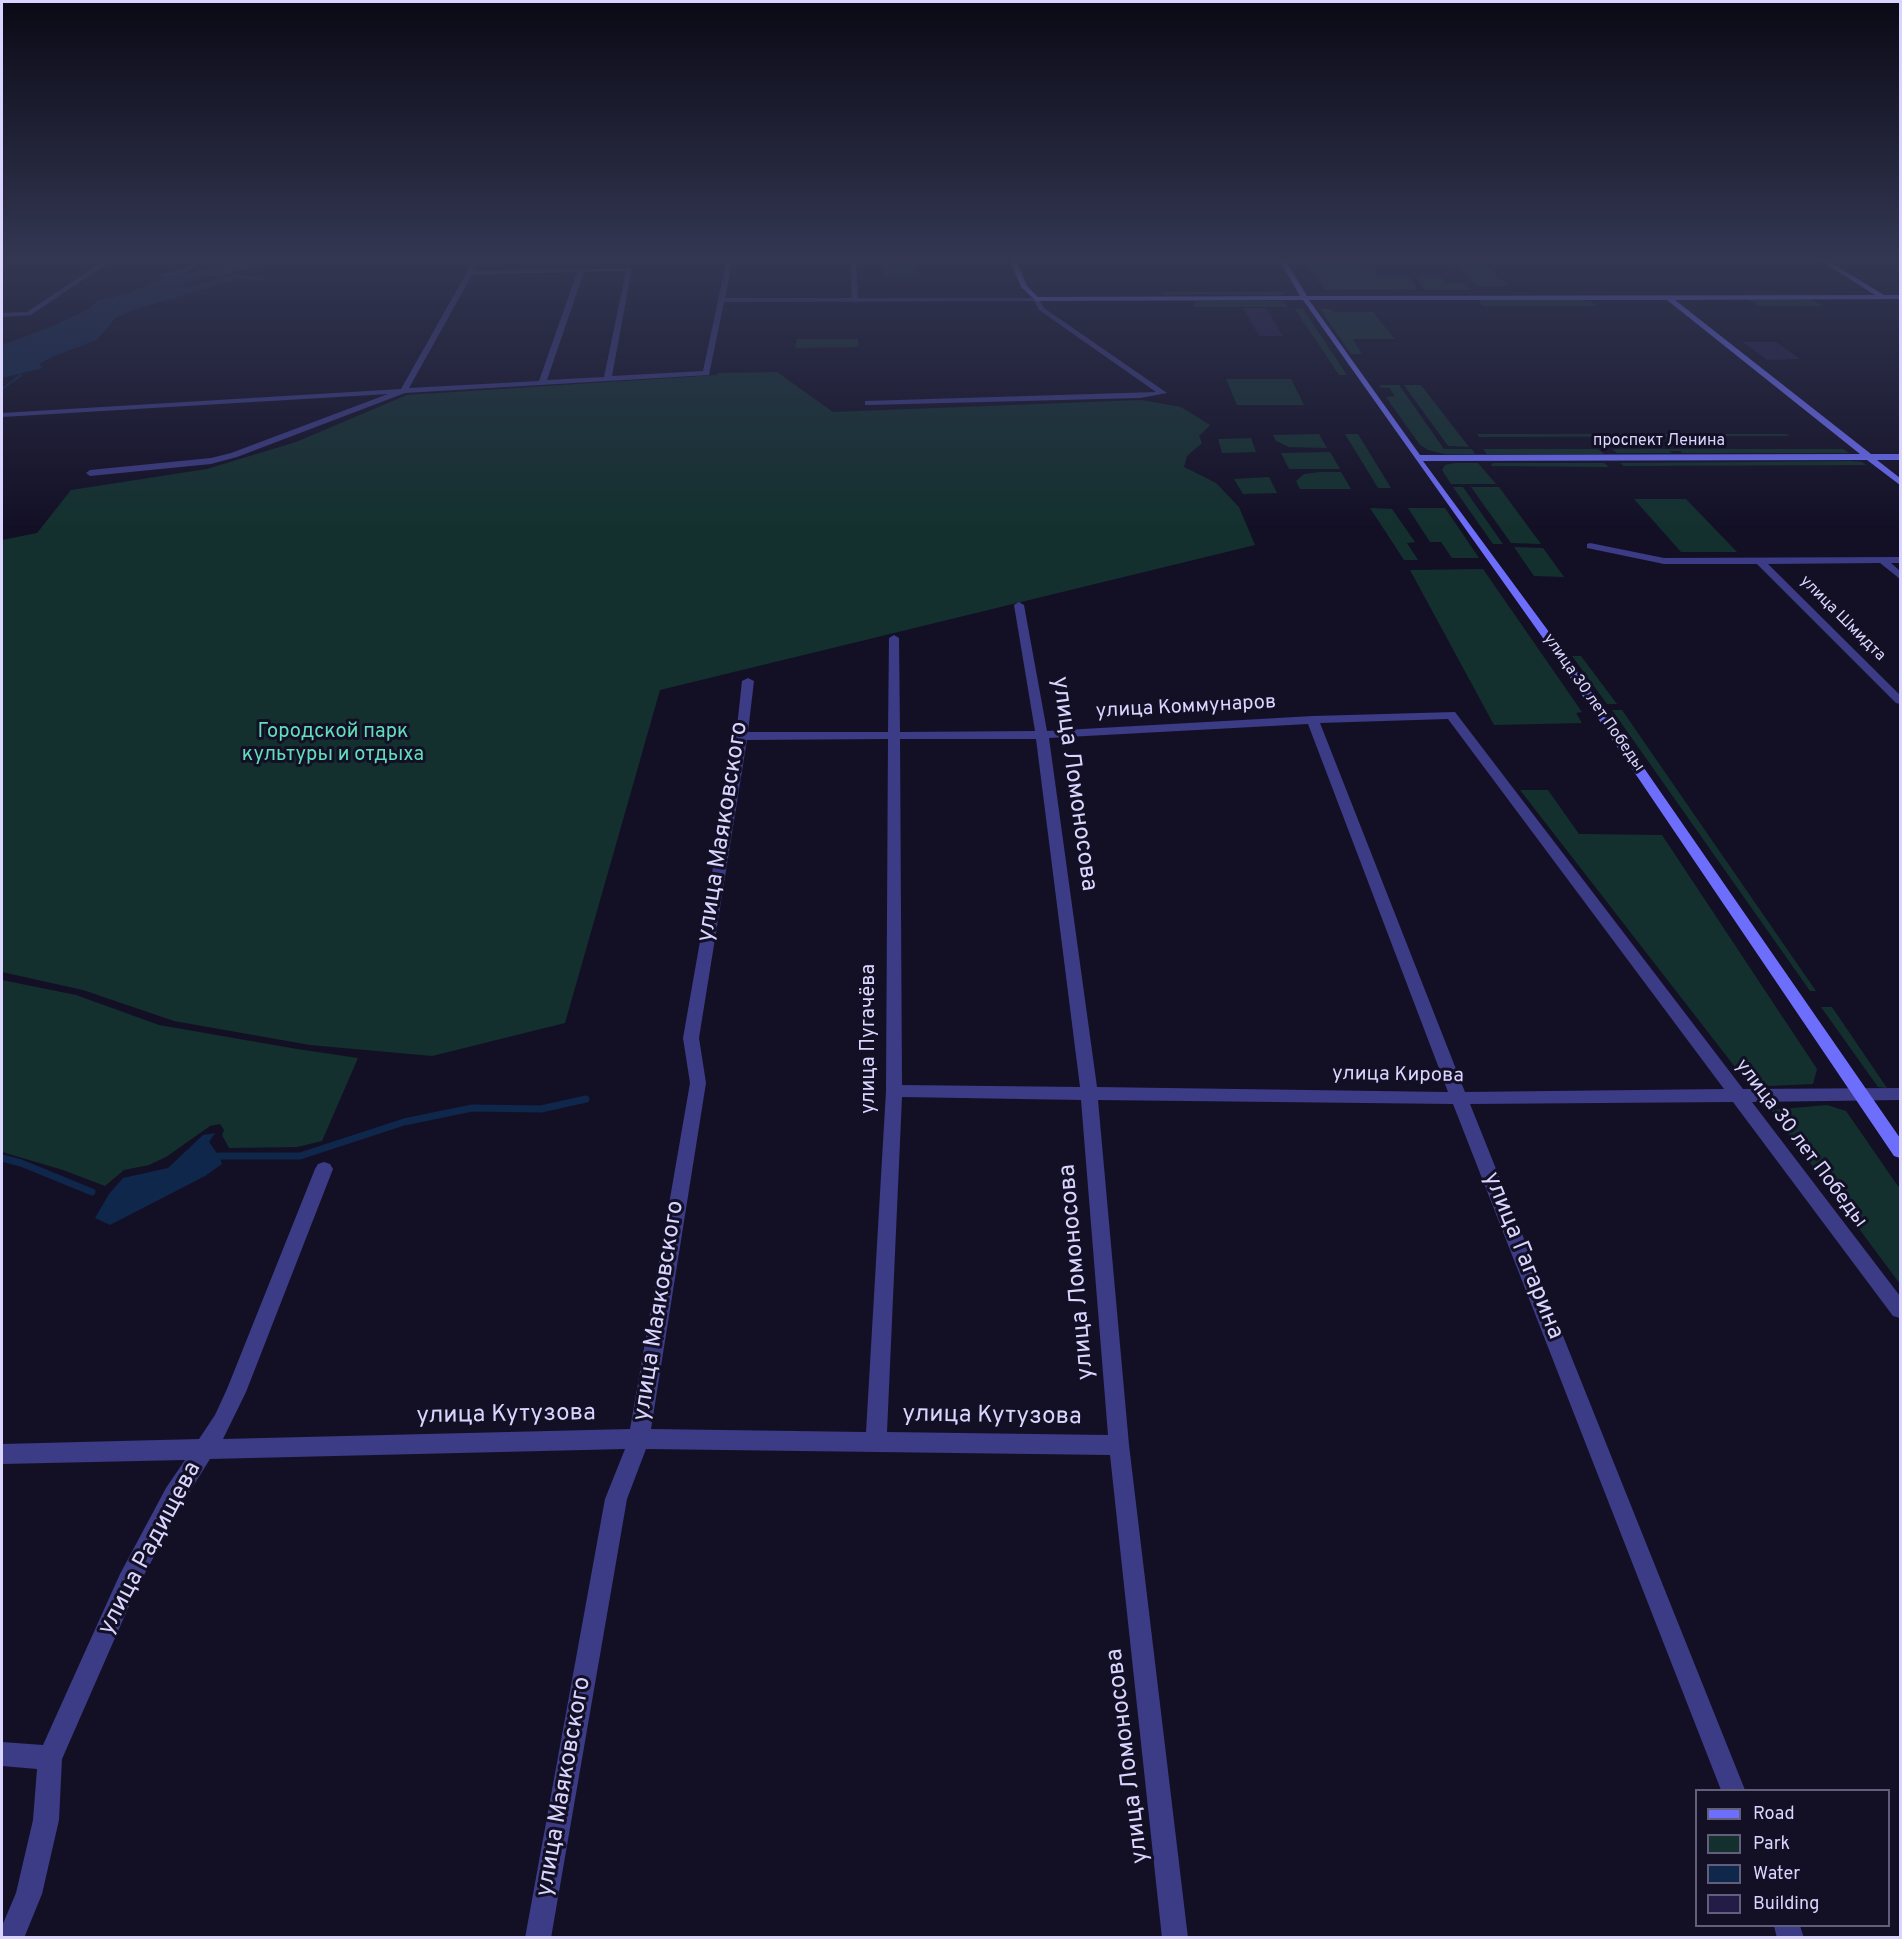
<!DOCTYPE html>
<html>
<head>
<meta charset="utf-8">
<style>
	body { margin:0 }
	#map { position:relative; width:1902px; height:1939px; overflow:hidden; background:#131026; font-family:Overpass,sans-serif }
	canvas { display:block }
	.frame { position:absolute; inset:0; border:3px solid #d9d5fe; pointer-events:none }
	.legend { position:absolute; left:1695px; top:1789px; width:195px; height:138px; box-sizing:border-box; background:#131026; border:2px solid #625f7c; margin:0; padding:8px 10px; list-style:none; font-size:18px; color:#d9d5fe }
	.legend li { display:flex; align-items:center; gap:12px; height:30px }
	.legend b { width:30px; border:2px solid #625f7c }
</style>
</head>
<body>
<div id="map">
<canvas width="1902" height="1939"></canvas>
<div class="frame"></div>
<ul class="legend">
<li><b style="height:8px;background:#6e6efd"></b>Road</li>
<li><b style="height:16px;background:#13302e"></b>Park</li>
<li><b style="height:16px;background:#0f274b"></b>Water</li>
<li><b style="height:16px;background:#231c47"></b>Building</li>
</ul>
</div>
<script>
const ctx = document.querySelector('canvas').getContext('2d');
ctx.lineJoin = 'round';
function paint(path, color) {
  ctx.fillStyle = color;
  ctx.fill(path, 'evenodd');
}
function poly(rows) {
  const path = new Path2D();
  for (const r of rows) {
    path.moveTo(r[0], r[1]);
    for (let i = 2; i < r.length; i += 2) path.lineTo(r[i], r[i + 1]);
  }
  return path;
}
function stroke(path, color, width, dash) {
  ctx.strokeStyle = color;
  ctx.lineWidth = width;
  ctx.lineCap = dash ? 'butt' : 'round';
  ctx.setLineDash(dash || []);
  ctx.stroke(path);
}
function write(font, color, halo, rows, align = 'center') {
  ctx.font = font + ' Overpass,sans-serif';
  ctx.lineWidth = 6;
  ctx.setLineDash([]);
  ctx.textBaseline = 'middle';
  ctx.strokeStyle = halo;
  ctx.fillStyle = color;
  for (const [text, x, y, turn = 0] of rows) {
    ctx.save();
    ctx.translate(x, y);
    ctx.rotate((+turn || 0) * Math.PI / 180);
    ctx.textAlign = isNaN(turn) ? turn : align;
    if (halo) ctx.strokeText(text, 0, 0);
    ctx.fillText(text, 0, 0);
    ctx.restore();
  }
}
paint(poly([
	[1302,258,1344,258,1350,261,1362,261,1378,276,1409,277,1418,290,1324,290],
	[913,259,918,275,884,277,880,260],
	[1455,264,1485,264,1508,286,1477,286],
	[1419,277,1441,277,1446,283,1464,283,1471,290,1425,290,1418,280],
	[1159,292,1283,292,1284,294,1277,296,1194,294,1165,296],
	[1480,300,1582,300,1590,301,1597,306,1482,306,1479,301],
	[1749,300,1812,300,1823,306,1759,306],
	[1197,301,1284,301,1288,307,1194,307,1194,303],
	[1295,309,1303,309,1347,375,1339,375],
	[1320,309,1331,309,1333,312,1373,312,1395,339,1353,339,1362,354,1351,354],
	[797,339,858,339,858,347,795,348],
	[777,372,833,412,1141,400,1181,407,1210,425,1199,436,1202,443,1187,456,1184,467,1216,483,1239,507,1255,545,660,690,565,1023,432,1056,310,1045,174,1021,83,990,2,972,2,540,37,533,71,490,207,469,296,442,407,395,717,375,718,373],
	[1226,379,1291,379,1304,405,1237,405],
	[1379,385,1399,385,1444,449,1472,449,1475,454,1444,454,1428,450,1420,445,1386,397,1395,396,1389,388,1381,388],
	[1404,385,1421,385,1469,447,1448,446],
	[1319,434,1327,448,1289,447,1276,441,1273,435],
	[1345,434,1358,434,1391,488,1378,488],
	[1477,434,1786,434,1790,436,1479,437],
	[1251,438,1256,452,1222,453,1218,439],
	[1483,449,1598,449,1604,454,1487,454],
	[1612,449,1843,449,1849,453,1682,453,1680,451,1669,451,1672,453,1617,453],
	[1330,452,1340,469,1289,469,1281,453],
	[1851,461,1862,462,1866,465,1624,466,1620,463],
	[1455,463,1478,463,1496,484,1451,484,1442,470,1445,465],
	[1494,463,1604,463,1609,467,1492,466,1491,464],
	[1320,472,1341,472,1351,489,1300,489,1296,481,1304,474],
	[1269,477,1277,493,1243,494,1234,479],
	[1453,487,1463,487,1503,544,1493,544],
	[1471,487,1499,487,1541,544,1511,543],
	[1634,499,1686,499,1737,552,1681,552],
	[1370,508,1392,509,1415,542,1407,543,1418,560,1404,560],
	[1408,508,1445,508,1479,558,1452,558,1441,542,1430,542],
	[1514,547,1543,548,1564,577,1534,576],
	[1483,569,1582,712,1576,713,1582,723,1494,725,1410,570],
	[1572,656,1581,656,1617,704,1607,704],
	[1612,710,1622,710,1816,991,1810,991],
	[1520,790,1548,790,1579,834,1662,835,1817,1069,1813,1084,1769,1086,1742,1076],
	[2,980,76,995,159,1025,297,1049,358,1058,322,1141,297,1147,229,1148,222,1135,224,1130,220,1124,210,1126,166,1157,149,1165,124,1170,105,1186,63,1170,2,1152],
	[1821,1007,1832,1007,1887,1088,1878,1087],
	[1827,1105,1846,1111,1900,1189,1900,1284,1771,1110]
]), '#13302e');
paint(poly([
	[250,258,259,258,265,262,223,276,205,276,180,285,195,286,214,279,238,274,261,278,278,277,257,281,241,278,133,310,115,318,97,340,54,356,39,364,43,368,2,378,2,345,48,328,87,310,97,301,129,293,174,274,195,272],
	[215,1133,209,1142,219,1156,222,1164,205,1176,110,1225,95,1218,109,1194,123,1178,168,1168,203,1135]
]), '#0f274b');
stroke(poly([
	[2,389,21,375]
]), '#0f274b', 2);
stroke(poly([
	[219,1156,300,1156,404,1122,472,1108,541,1109,586,1099],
	[2,1158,21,1163,92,1192]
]), '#0f274b', 7);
paint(poly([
	[1243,308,1266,308,1283,336,1259,336],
	[1743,342,1776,342,1800,359,1767,360]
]), '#231c47');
paint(poly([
	[108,258,115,258,31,315,2,317,2,313,27,312,108,258],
	[197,258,204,258,189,271,163,277,160,275,185,269,197,258],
	[475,258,481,258,474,271,632,268,612,376,703,371,727,258,733,258,725,298,852,298,850,258,856,258,858,298,1038,298,1044,308,1167,393,1140,398,868,405,865,405,865,401,1156,392,1039,310,1034,301,724,302,709,375,405,393,237,457,211,464,90,476,86,473,90,470,211,458,231,453,388,394,2,417,2,413,401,389,475,258],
	[626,271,604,377,547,380,584,272,626,271],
	[577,272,539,381,409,388,472,275,577,272],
	[1590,543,1664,558,1900,557,1900,563,1891,563,1900,571,1900,579,1880,563,1768,564,1900,695,1900,704,1896,703,1757,564,1664,564,1587,548,1587,544,1590,543],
	[1019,602,1024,605,1047,731,1313,716,1455,712,1743,1089,1900,1088,1900,1100,1752,1102,1900,1296,1900,1318,1893,1316,1733,1102,1470,1104,1745,1790,1721,1790,1453,1104,1098,1100,1129,1445,1188,1938,1162,1938,1110,1455,646,1449,627,1499,551,1938,525,1938,605,1499,625,1449,210,1459,182,1504,136,1590,62,1759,59,1820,42,1894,24,1938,2,1938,2,1926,16,1893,33,1820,37,1769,2,1766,2,1742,43,1745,120,1574,166,1488,185,1460,2,1464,2,1444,199,1439,215,1415,227,1389,315,1169,318,1164,324,1162,330,1164,333,1169,246,1392,223,1439,630,1429,690,1083,683,1038,736,736,742,681,748,678,754,681,748,732,888,732,889,638,894,635,899,638,900,732,1035,731,1014,605,1019,602],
	[1448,719,1724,1089,1465,1092,1320,723,1448,719],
	[1308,724,1448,1092,1097,1087,1049,738,1308,724],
	[888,739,886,1091,866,1432,651,1429,706,1083,699,1038,747,740,888,739],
	[900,739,1036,739,1080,1087,902,1085,900,739],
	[902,1097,1081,1100,1108,1435,887,1432,902,1097],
	[1774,1926,1800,1926,1804,1938,1777,1938,1774,1926]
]), '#3c3b85');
paint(poly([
	[1009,258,1015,258,1027,286,1038,297,1300,296,1278,258,1284,258,1307,296,1875,295,1816,258,1823,258,1884,295,1900,295,1900,299,1675,300,1871,454,1900,454,1900,460,1877,460,1900,478,1900,485,1867,460,1423,461,1563,651,1900,1138,1900,1158,1894,1156,1555,655,1303,300,1036,301,1021,287,1009,258],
	[1309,300,1667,300,1860,454,1420,455,1309,300]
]), '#6e6efd');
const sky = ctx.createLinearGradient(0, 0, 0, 529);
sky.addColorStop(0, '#0a0915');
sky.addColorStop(0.49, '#333752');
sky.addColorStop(1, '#33375200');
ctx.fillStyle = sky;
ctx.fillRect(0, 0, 1902, 529);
write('16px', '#d9d5fe', '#131026', [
	["проспект Ленина",1659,442],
	["улица Шмидта",1842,619,45],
	["улица 30 лет Победы",1593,703,55]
]);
write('20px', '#d9d5fe', '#131026', [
	["улица Коммунаров",1186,708,-3],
	["улица Пугачёва",870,1039,-90],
	["улица Кирова",1398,1076,1],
	["улица 30 лет Победы",1800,1144,53]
]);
write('20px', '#61debc', '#131026', [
	["Городской парк",333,733],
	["культуры и отдыха",333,756]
]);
write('24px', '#d9d5fe', '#131026', [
	["улица Ломоносова",1073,784,82],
	["улица Маяковского",724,832,-81],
	["улица Гагарина",1522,1256,68],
	["улица Ломоносова",1078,1272,-95],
	["улица Маяковского",660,1311,-81],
	["улица Кутузова",506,1416,-1],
	["улица Кутузова",992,1417,1],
	["улица Радищева",151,1549,-62],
	["улица Ломоносова",1129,1756,-97],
	["улица Маяковского",565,1787,-80]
]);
</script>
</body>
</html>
